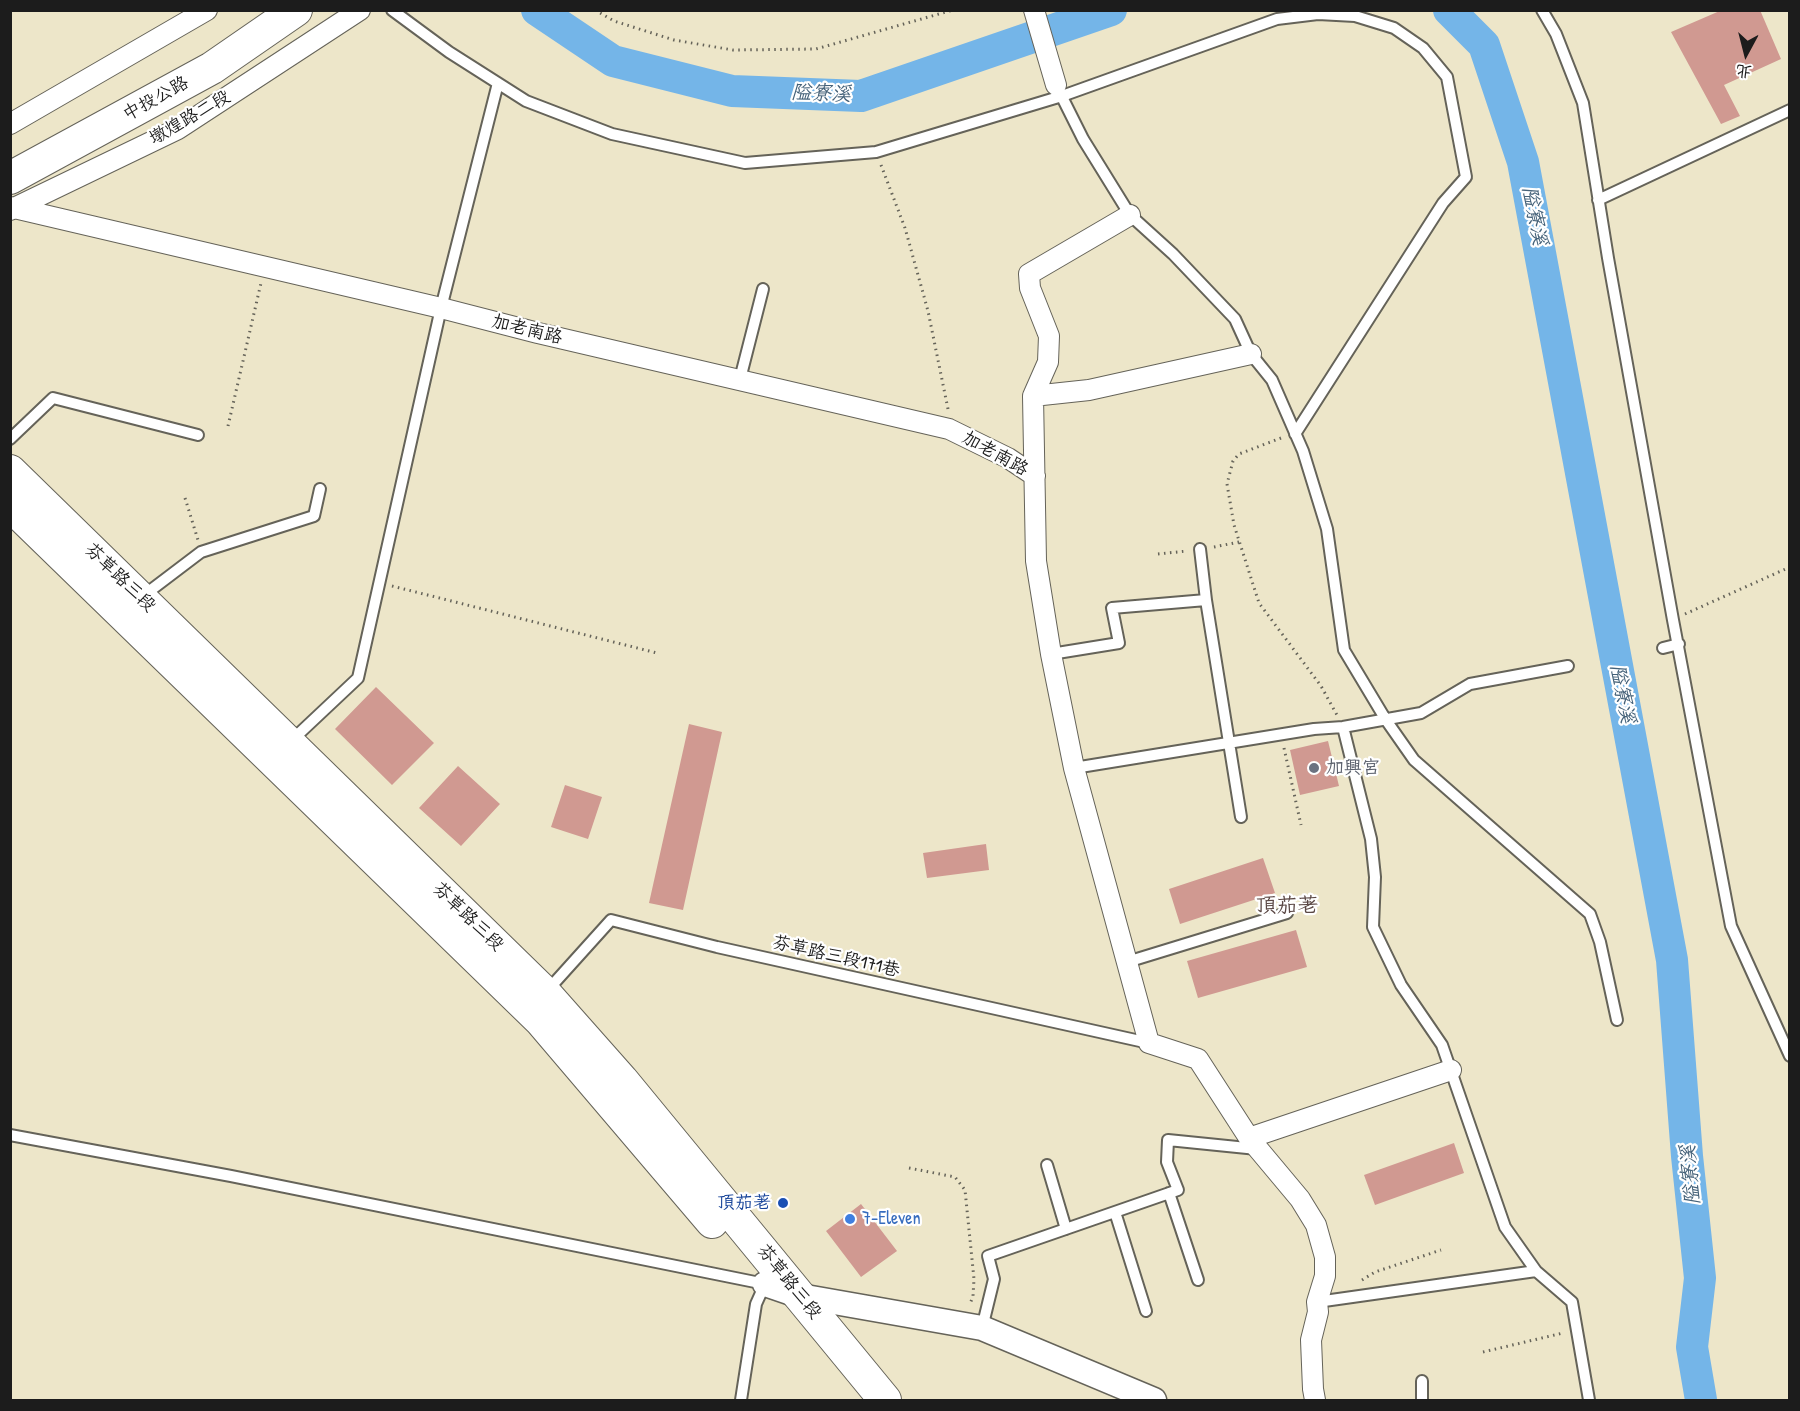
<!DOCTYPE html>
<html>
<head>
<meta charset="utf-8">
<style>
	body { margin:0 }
	#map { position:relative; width:1800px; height:1411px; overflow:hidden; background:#ede6c9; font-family:"Patrick Hand","LXGW WenKai TC",sans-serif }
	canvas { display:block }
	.frame { position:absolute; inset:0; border:12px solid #1c1c1c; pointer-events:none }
	.north { position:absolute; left:1716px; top:24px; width:60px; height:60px; -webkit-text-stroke:4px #fff; paint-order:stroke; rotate:187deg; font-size:16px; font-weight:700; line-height:24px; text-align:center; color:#1c1c1c }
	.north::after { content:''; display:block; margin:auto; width:21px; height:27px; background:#1c1c1c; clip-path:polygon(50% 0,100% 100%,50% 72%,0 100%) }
</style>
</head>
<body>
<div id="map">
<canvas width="1800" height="1411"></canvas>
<div class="frame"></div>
<div class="north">北</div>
</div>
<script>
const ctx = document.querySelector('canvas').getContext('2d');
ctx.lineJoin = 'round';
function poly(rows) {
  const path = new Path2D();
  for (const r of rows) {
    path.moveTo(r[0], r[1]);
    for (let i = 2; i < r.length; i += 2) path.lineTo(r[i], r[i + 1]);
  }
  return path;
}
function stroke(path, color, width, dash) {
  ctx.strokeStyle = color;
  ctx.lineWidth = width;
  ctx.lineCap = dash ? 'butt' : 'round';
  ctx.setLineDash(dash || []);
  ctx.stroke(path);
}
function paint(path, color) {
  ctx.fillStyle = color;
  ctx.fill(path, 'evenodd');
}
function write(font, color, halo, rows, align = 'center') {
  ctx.font = font + ' "Patrick Hand","LXGW WenKai TC",sans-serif';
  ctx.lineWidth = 4.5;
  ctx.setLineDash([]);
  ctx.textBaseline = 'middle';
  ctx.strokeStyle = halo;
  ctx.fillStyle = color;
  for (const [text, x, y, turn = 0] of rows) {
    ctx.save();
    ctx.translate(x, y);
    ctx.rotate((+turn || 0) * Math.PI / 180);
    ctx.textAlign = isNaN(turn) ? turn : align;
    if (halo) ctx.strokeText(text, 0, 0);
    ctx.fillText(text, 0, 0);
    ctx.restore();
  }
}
stroke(poly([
	[537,10,613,61,732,91,861,96,1111,10],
	[1449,10,1484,45,1523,162,1672,960,1687,1156,1700,1278,1692,1347,1701,1400]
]), '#74b5e8', 32);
paint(poly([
	[1722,10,1760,10,1781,59,1724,85,1740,116,1721,124,1671,32],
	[376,687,434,743,392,785,335,729],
	[689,724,722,732,683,910,649,903],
	[1328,741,1339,786,1300,795,1290,750],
	[458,766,500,804,461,846,419,808],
	[565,785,602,797,588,839,551,827],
	[986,844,989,870,927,878,923,853],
	[1263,858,1275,893,1180,924,1169,889],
	[1296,930,1307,967,1198,998,1187,961],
	[1454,1143,1464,1173,1375,1205,1364,1175],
	[861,1204,897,1251,861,1277,826,1231]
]), '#d09991');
const service = poly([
	[392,10,449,52,526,101,612,134,745,163,876,152,1062,96,1277,19,1318,14,1355,16,1394,28,1423,48,1447,77,1466,177,1443,203,1295,434],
	[1542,10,1556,34,1583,103,1608,258,1673,620,1731,926,1790,1056],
	[1059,91,1083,139,1130,215,1173,254,1235,319,1251,354,1272,380,1303,451,1327,529,1344,650,1386,720,1414,760,1590,914,1600,942,1617,1020],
	[1598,200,1790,110],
	[740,379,763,289],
	[10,439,53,398,198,435],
	[1200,549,1206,600,1241,817],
	[143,596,201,552,314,516,320,489],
	[1663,648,1679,644],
	[1051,654,1119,643,1112,608,1206,600],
	[1343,727,1371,839,1375,877,1373,927,1401,985,1442,1045,1505,1227,1536,1271,1572,1302,1589,1400],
	[290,742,358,678,441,308,498,83],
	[1074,768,1314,729,1343,727,1421,713,1470,684,1568,666],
	[1127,962,1287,913],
	[547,991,611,920,717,947,1149,1043],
	[10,1135,231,1176,765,1284,756,1304,741,1400],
	[1047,1165,1066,1229],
	[1169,1193,1198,1280],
	[1115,1212,1146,1311],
	[1317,1302,1536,1271],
	[982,1328,994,1279,988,1256,1178,1190,1167,1162,1168,1140,1257,1149],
	[1422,1381,1422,1400]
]);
const minor = poly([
	[1034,10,1056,85],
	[10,124,207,10],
	[10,207,441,308,538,333,949,429,1008,458,1035,476],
	[10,210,178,129,360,10],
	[1130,215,1029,274,1030,288,1049,336,1048,362,1033,396,1036,561,1051,654,1074,768,1149,1043,1198,1059,1249,1138,1300,1199,1316,1225,1325,1257,1325,1276,1317,1302,1318,1312,1311,1340,1313,1389,1315,1400],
	[1033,396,1089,390,1251,354],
	[1249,1138,1451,1070]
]);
const tertiary = poly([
	[765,1284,800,1296,982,1328,1154,1400]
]);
const primary = poly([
	[10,178,212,68,296,10],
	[10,471,545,993,622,1080,885,1400],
	[10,505,540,1020,712,1222]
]);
stroke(service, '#656359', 14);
stroke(minor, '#656359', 22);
stroke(tertiary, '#656359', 27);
stroke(primary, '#656359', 34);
stroke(poly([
	[595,10,614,21,674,40,733,50,816,49,953,10],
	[881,165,905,228,928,311,948,409],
	[228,426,261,283],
	[1281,438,1239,454,1233,461,1227,484,1234,525,1259,603,1321,686,1337,715],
	[185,498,198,540],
	[1214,547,1239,542],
	[1158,554,1187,551],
	[392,586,657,653],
	[1685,614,1790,567],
	[1284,748,1301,825],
	[909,1168,955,1177,965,1190,974,1279,973,1296,970,1304],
	[1362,1280,1375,1272,1441,1250],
	[1483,1352,1563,1333]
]), '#656359', 3, [1.5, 4.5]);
stroke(service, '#fff', 10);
stroke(minor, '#fff', 20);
stroke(tertiary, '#fff', 24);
stroke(primary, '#fff', 32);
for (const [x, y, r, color] of [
	[1314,768,6,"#6b7280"],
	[783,1203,6,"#1a4fb4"],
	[850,1219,6,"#3f7fe0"]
]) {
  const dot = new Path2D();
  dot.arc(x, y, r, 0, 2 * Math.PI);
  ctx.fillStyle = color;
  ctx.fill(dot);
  stroke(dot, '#fff', 2);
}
write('18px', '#1c1c1c', '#fff', [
	["中投公路",156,99,-29],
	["墩煌路二段",190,118,-30],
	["加老南路",527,330,14],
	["加老南路",995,454,29],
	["芬草路三段",120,578,44],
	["芬草路三段",468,917,44],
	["芬草路三段171巷",836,957,13],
	["芬草路三段",789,1282,51]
]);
write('18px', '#5b616d', '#fff', [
	["加興宮",1326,768]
], 'left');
write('18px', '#164399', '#fff', [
	["頂茄荖",771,1203]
], 'right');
write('18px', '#366cbe', '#fff', [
	["7-Eleven",862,1219]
], 'left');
write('italic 20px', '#446178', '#fff', [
	["隘寮溪",821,94,2],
	["隘寮溪",1534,216,79],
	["隘寮溪",1622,694,79],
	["隘寮溪",1691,1175,-95]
]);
write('21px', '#5b4845', '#fff', [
	["頂茄荖",1287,906]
]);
</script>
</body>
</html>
